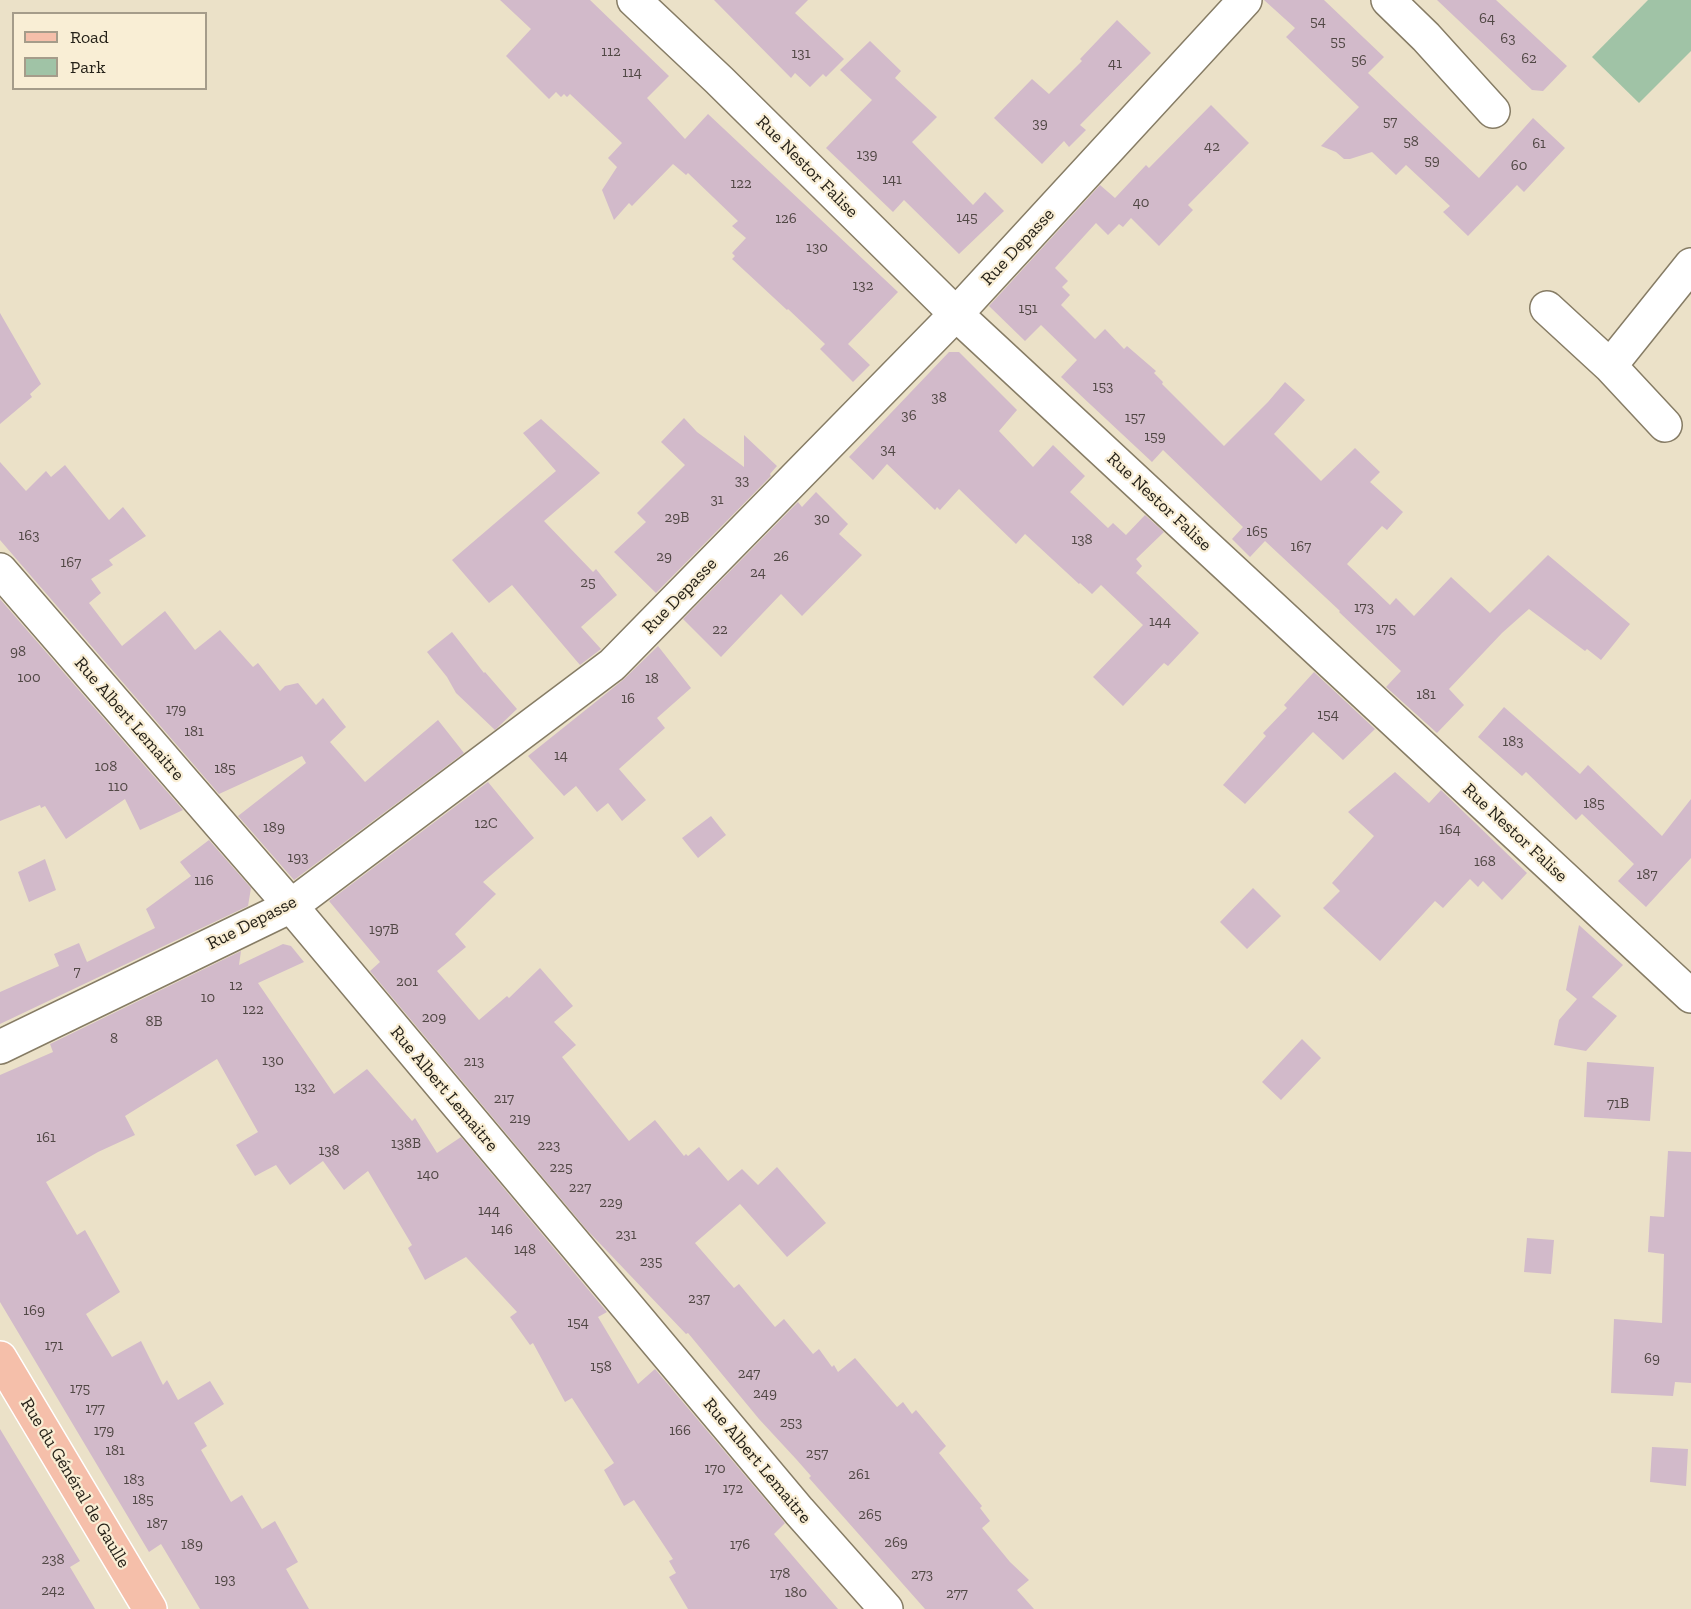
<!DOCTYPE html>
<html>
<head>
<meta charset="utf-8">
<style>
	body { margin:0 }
	#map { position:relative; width:1691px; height:1609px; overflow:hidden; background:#ebe1c8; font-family:"Zilla Slab",serif }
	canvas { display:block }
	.legend { position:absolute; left:12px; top:12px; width:195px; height:78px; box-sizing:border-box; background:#f9eed5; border:2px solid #a59c8a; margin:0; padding:8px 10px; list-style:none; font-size:18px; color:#262219 }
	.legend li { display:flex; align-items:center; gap:12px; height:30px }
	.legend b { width:30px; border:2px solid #a59c8a }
</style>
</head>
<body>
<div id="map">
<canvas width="1691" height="1609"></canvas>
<ul class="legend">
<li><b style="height:8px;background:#f5bfaa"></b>Road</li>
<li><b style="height:16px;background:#a0c3a6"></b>Park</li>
</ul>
</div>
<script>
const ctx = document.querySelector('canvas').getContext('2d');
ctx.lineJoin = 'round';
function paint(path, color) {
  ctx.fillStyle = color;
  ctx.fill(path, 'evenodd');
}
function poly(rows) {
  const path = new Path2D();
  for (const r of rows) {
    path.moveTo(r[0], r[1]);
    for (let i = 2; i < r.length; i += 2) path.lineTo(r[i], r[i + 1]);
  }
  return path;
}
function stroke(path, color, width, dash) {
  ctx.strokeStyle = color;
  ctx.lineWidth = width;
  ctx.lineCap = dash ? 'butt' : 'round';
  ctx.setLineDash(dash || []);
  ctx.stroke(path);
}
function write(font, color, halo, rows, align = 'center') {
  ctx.font = font + ' "Zilla Slab",serif';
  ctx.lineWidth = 4.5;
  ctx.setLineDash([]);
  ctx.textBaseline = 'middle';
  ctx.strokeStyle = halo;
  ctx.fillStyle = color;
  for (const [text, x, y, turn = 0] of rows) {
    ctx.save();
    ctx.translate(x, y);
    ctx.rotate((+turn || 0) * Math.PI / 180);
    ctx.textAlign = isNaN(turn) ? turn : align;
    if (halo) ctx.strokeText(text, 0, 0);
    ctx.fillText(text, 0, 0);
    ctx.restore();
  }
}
paint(poly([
	[1648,0,1691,0,1691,51,1639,103,1592,57]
]), '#a0c3a6');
paint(poly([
	[500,0,590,0,669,76,647,98,685,139,708,114,898,292,848,344,870,365,853,382,820,349,825,344,788,309,787,310,732,259,735,256,732,253,746,238,732,226,738,221,688,173,686,175,673,164,632,206,629,203,614,220,602,190,617,167,608,158,622,143,570,94,567,97,564,94,561,97,556,92,549,99,506,56,531,29],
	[714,0,808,0,795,13,844,59,826,77,823,74,810,87,795,73,791,78],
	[1264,0,1324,0,1384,57,1368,73,1479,178,1533,118,1565,148,1524,192,1517,185,1468,236,1443,212,1450,206,1406,165,1396,175,1372,152,1350,159,1344,159,1336,152,1321,146,1359,107,1286,37,1295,28],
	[1437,0,1496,0,1567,66,1543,91,1532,90],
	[1117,20,1151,53,1080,125,1086,130,1069,147,1064,141,1042,164,994,118,1032,79,1049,94,1082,61,1080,59],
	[870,41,901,71,895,78,937,117,912,142,973,205,985,192,1004,211,959,254,904,200,893,212,826,148,872,100,840,70],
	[1211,105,1249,143,1188,205,1193,210,1159,246,1131,218,1123,227,1119,224,1108,235,1096,223,1055,268,1068,281,1062,287,1070,295,1061,305,1095,339,1105,329,1124,349,1127,346,1156,371,1154,373,1163,382,1162,384,1224,446,1268,402,1285,382,1305,400,1274,434,1321,481,1355,448,1380,472,1370,482,1403,512,1387,530,1382,526,1347,564,1390,605,1396,598,1414,616,1451,577,1490,613,1548,555,1630,624,1601,660,1587,649,1585,651,1529,609,1502,633,1449,689,1464,705,1437,733,1386,687,1401,671,1339,612,1340,611,1265,541,1250,557,1232,539,1243,527,1163,450,1152,462,1061,377,1077,360,1041,325,1025,341,989,306,1100,185,1115,198,1146,165,1149,168],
	[0,313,41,384,30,394,32,397,0,424],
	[949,352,959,352,1017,410,999,431,1033,467,1053,445,1085,476,1070,492,1108,528,1113,523,1126,535,1145,515,1164,532,1136,559,1142,566,1136,573,1199,633,1168,666,1164,663,1123,706,1093,677,1143,625,1101,585,1092,594,1080,583,1079,584,1025,534,1016,544,959,489,940,510,937,507,935,510,887,464,873,480,849,457],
	[684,418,697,432,744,467,744,435,777,466,770,474,771,476,656,593,614,552,646,522,637,513,685,465,661,442],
	[541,419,600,473,544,521,593,572,596,569,617,595,581,627,601,649,580,665,512,585,489,603,452,560,556,471,523,433],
	[0,462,26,491,46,471,51,477,65,465,109,520,123,507,146,536,109,560,113,565,91,579,101,593,89,603,122,646,165,611,195,650,220,630,253,667,258,663,280,691,285,686,298,683,316,705,323,698,346,727,330,742,365,782,438,720,464,753,294,880,238,816,306,763,302,756,219,794,0,540],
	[816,492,848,524,839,534,862,555,802,616,781,594,721,657,683,619,798,502,802,507],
	[0,599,183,810,140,830,125,799,66,839,45,806,41,808,40,805,0,821],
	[452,632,484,673,485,672,517,709,495,730,456,693,447,677,427,652],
	[658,646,691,688,657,718,665,728,619,769,646,800,622,821,608,803,597,812,576,786,564,796,528,756,623,680],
	[1314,672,1375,729,1343,760,1313,732,1245,804,1223,785,1266,736,1263,733,1287,708,1284,705],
	[1504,707,1580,774,1588,765,1662,836,1691,799,1691,858,1646,907,1618,881,1634,864,1582,814,1576,820,1526,772,1522,776,1478,737],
	[1395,772,1429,803,1441,790,1527,873,1502,900,1483,881,1478,887,1470,879,1443,908,1435,901,1380,961,1323,908,1340,891,1332,883,1374,836,1348,812],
	[488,782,534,838,483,882,496,894,455,934,466,947,437,971,479,1020,507,996,509,998,540,968,573,1006,554,1022,576,1045,562,1057,629,1141,655,1120,684,1156,686,1154,688,1156,699,1147,728,1181,742,1169,758,1185,777,1167,826,1223,787,1257,740,1204,695,1243,734,1288,739,1284,775,1327,784,1319,813,1354,819,1349,832,1367,834,1365,838,1372,855,1358,897,1407,903,1402,912,1414,916,1410,946,1446,939,1453,982,1506,980,1508,990,1521,982,1528,1010,1562,1029,1580,1017,1590,1034,1609,925,1609,809,1478,811,1476,796,1459,759,1419,688,1333,686,1334,587,1230,370,971,380,962,329,901],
	[711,816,726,835,698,858,682,838],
	[209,840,251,888,248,906,0,1024,0,992,59,966,54,954,79,943,87,962,155,928,146,909,191,876,180,862],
	[45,859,56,890,29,902,18,872],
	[1253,888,1281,916,1247,949,1220,922],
	[1579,925,1623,965,1592,997,1617,1016,1586,1051,1554,1045,1559,1020,1577,999,1566,990],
	[283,944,291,946,304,962,258,983,334,1094,367,1069,412,1121,415,1118,437,1153,461,1137,607,1312,598,1317,638,1384,655,1369,785,1523,774,1534,838,1609,688,1609,669,1577,676,1573,669,1561,673,1559,634,1500,624,1506,604,1470,614,1463,572,1398,565,1402,533,1343,530,1345,510,1317,517,1312,466,1257,425,1280,408,1248,412,1245,368,1171,344,1190,323,1161,290,1185,276,1165,255,1176,236,1145,258,1132,217,1059,125,1116,135,1135,98,1152,46,1182,77,1235,85,1230,120,1292,86,1314,112,1357,141,1341,163,1385,167,1380,178,1400,210,1381,224,1404,194,1423,207,1446,201,1450,231,1502,242,1495,262,1529,275,1521,298,1562,286,1569,309,1609,200,1609,161,1544,149,1552,0,1302,0,1075,53,1052,50,1044,241,951,239,965],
	[1302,1039,1321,1058,1281,1100,1262,1082],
	[1587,1062,1654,1067,1650,1121,1584,1117],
	[1668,1151,1691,1152,1691,1383,1675,1382,1673,1396,1611,1393,1614,1319,1662,1323,1664,1254,1648,1252,1650,1216,1664,1217],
	[1527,1238,1554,1240,1551,1274,1524,1272],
	[0,1429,80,1561,70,1567,95,1609,0,1609],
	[1652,1447,1688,1449,1686,1486,1650,1482]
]), '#d2baca');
const minor = poly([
	[634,0,719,80,956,314,1691,996],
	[1388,0,1426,37,1493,111],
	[1547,308,1610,366,1691,265],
	[1610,366,1665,425],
	[0,570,291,906,799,1511,886,1609],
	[0,1047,291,906,612,665,956,314,1245,0]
]);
const major = poly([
	[0,1358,150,1609]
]);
stroke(minor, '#867c65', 36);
stroke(major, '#fff', 36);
stroke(minor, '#fff', 33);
stroke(major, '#f5bfaa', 33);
write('15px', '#514845', null, [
	["64",1487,19],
	["54",1318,22],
	["63",1508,39],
	["55",1338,42],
	["112",611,52],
	["131",801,54],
	["62",1529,59],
	["56",1359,61],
	["41",1115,64],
	["114",632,73],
	["57",1390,122],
	["39",1040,124],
	["58",1411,142],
	["61",1539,144],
	["42",1212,147],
	["139",867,155],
	["59",1432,161],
	["60",1519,166],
	["141",892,180],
	["122",741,184],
	["40",1141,203],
	["145",967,218],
	["126",786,219],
	["130",817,248],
	["132",863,286],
	["151",1028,309],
	["153",1103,387],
	["38",939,398],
	["36",909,416],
	["157",1135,418],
	["159",1155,437],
	["34",888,450],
	["33",742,481],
	["31",717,500],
	["29B",677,518],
	["30",822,519],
	["165",1257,532],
	["163",29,536],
	["138",1082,540],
	["167",1301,547],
	["29",664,557],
	["26",781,557],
	["167",71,563],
	["24",758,573],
	["25",588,583],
	["173",1364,608],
	["144",1160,622],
	["175",1386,629],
	["22",720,630],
	["98",18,652],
	["100",29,678],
	["18",652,679],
	["181",1426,695],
	["16",628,699],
	["179",176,710],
	["154",1328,715],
	["181",194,732],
	["183",1513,742],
	["14",561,756],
	["108",106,767],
	["185",225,769],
	["110",118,787],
	["185",1594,804],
	["12C",486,824],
	["189",274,828],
	["164",1450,830],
	["193",298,858],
	["168",1485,862],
	["187",1647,875],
	["116",204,881],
	["197B",384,930],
	["7",77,972],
	["201",407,982],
	["12",236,986],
	["10",208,998],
	["122",253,1010],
	["209",434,1018],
	["8B",154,1022],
	["8",114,1039],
	["130",273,1061],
	["213",474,1062],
	["132",305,1088],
	["217",504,1099],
	["71B",1618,1104],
	["219",520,1119],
	["161",46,1138],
	["138B",406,1144],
	["223",549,1146],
	["138",329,1151],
	["225",561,1168],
	["140",428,1175],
	["227",580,1188],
	["229",611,1203],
	["144",489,1211],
	["146",502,1230],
	["231",626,1235],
	["148",525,1250],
	["235",651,1262],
	["237",699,1299],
	["169",34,1311],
	["154",578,1323],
	["171",54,1346],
	["69",1652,1359],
	["158",601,1367],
	["247",749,1374],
	["175",80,1389],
	["249",765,1394],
	["177",95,1409],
	["253",791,1423],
	["179",104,1431],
	["166",680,1431],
	["181",115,1451],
	["257",817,1454],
	["170",715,1469],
	["261",859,1475],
	["183",134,1480],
	["172",733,1489],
	["185",143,1500],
	["265",870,1515],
	["187",157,1524],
	["269",896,1543],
	["189",192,1545],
	["176",740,1545],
	["238",53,1560],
	["178",780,1574],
	["273",922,1575],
	["193",225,1580],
	["242",53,1591],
	["180",796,1593],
	["277",957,1594]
]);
write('18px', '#262219', '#f9eed5', [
	["Rue Nestor Falise",807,167,45],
	["Rue Depasse",1018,247,-47],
	["Rue Nestor Falise",1159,502,43],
	["Rue Depasse",680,596,-46],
	["Rue Albert Lemaitre",129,719,49],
	["Rue Nestor Falise",1515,833,43],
	["Rue Depasse",252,923,-27],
	["Rue Albert Lemaitre",444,1089,50],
	["Rue Albert Lemaitre",757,1461,50],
	["Rue du Général de Gaulle",75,1483,59]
]);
</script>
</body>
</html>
